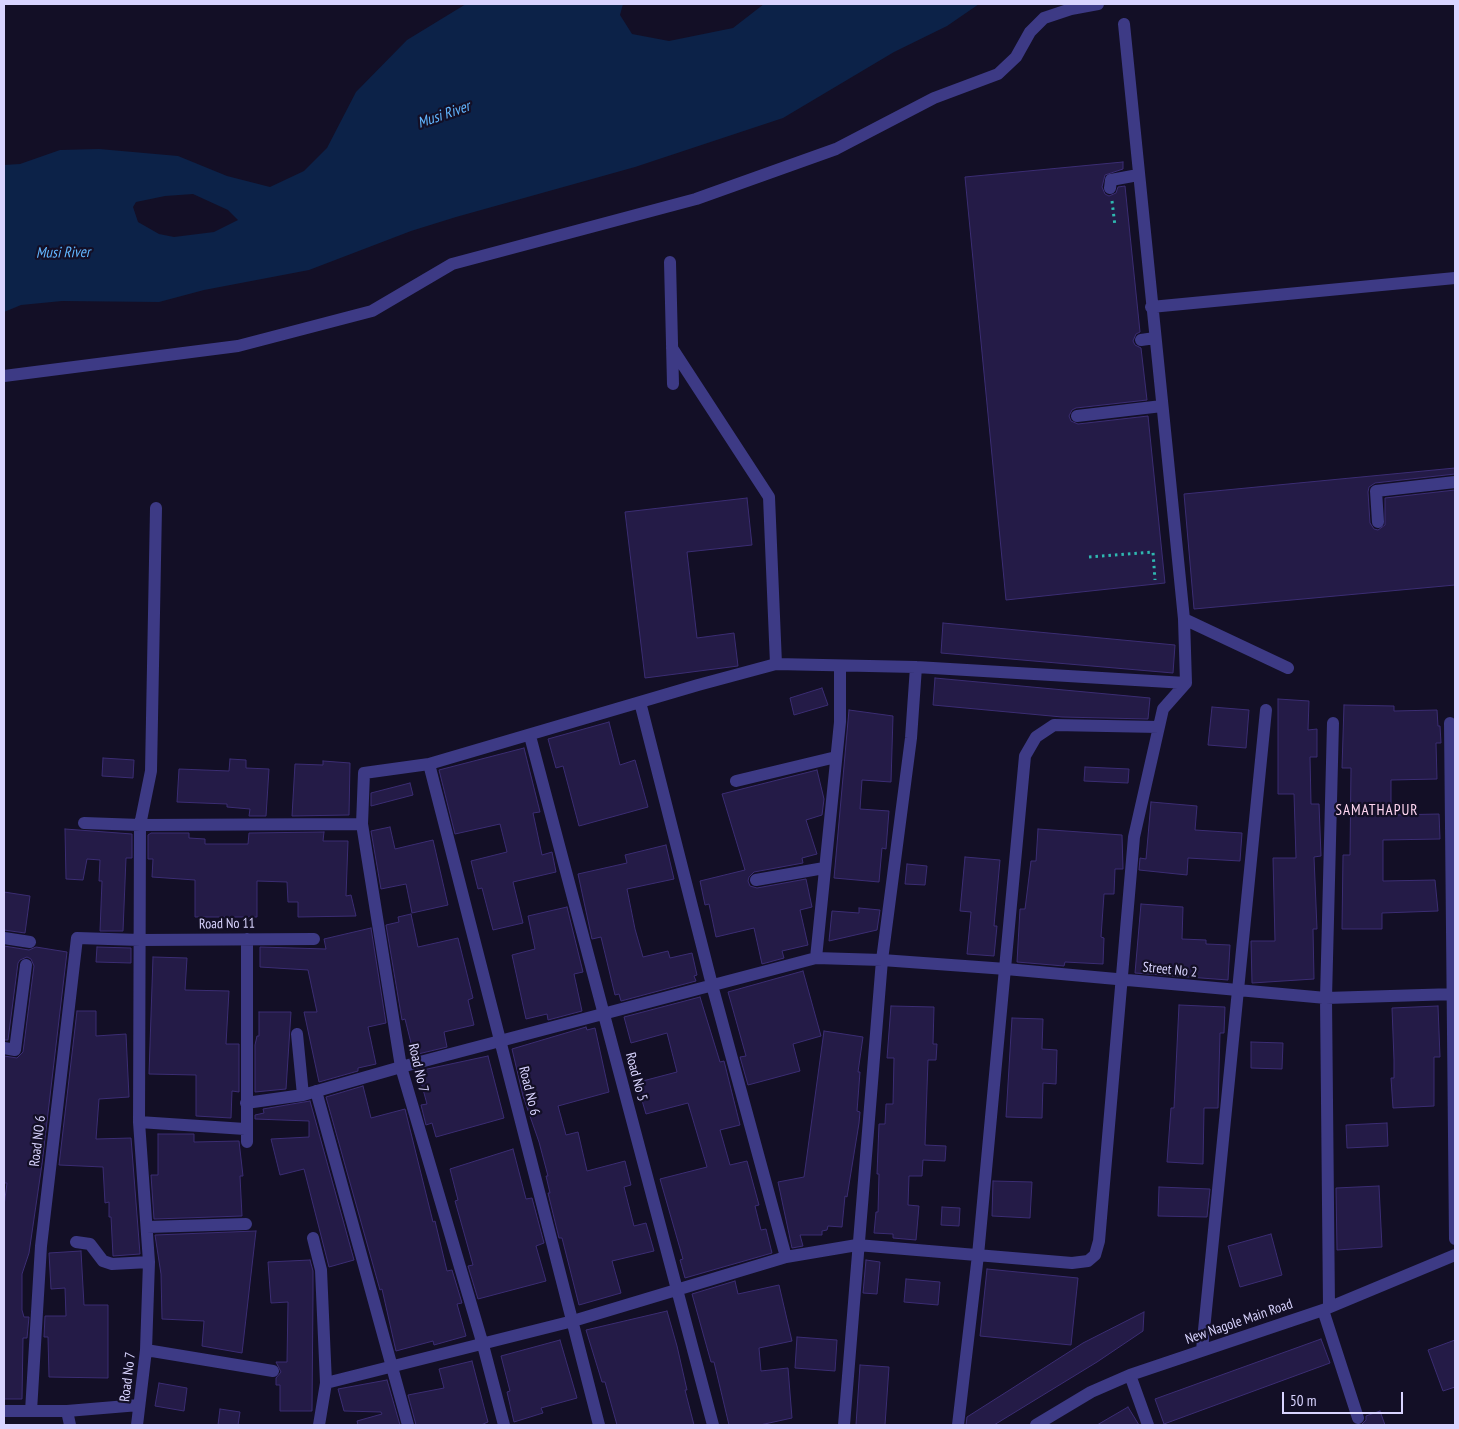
<!DOCTYPE html>
<html>
<head>
<meta charset="utf-8">
<style>
	body { margin:0 }
	#map { position:relative; width:1459px; height:1429px; overflow:hidden; background:#130f26; font-family:"PT Sans Narrow",sans-serif }
	canvas { display:block }
	.frame { position:absolute; inset:0; border:5px solid #d9d4ff; pointer-events:none }
	.scale { position:absolute; left:1282px; top:1392px; width:121px; height:22px; box-sizing:border-box; border:2px solid #d9d4ff; border-top:0; padding-left:6px; font-size:15px; line-height:18px; white-space:nowrap; color:#d9d4ff; -webkit-text-stroke:4px #130f26; paint-order:stroke }
</style>
</head>
<body>
<div id="map">
<canvas width="1459" height="1429"></canvas>
<div class="frame"></div>
<div class="scale">50 m</div>
</div>
<script>
const ctx = document.querySelector('canvas').getContext('2d');
ctx.lineJoin = 'round';
function paint(path, color) {
  ctx.fillStyle = color;
  ctx.fill(path, 'evenodd');
}
function poly(rows) {
  const path = new Path2D();
  for (const r of rows) {
    path.moveTo(r[0], r[1]);
    for (let i = 2; i < r.length; i += 2) path.lineTo(r[i], r[i + 1]);
  }
  return path;
}
function stroke(path, color, width, dash) {
  ctx.strokeStyle = color;
  ctx.lineWidth = width;
  ctx.lineCap = dash ? 'butt' : 'round';
  ctx.setLineDash(dash || []);
  ctx.stroke(path);
}
function write(font, color, halo, rows, align = 'center') {
  ctx.font = font + ' "PT Sans Narrow",sans-serif';
  ctx.lineWidth = 4.5;
  ctx.setLineDash([]);
  ctx.textBaseline = 'middle';
  ctx.strokeStyle = halo;
  ctx.fillStyle = color;
  for (const [text, x, y, turn = 0] of rows) {
    ctx.save();
    ctx.translate(x, y);
    ctx.rotate((+turn || 0) * Math.PI / 180);
    ctx.textAlign = isNaN(turn) ? turn : align;
    if (halo) ctx.strokeText(text, 0, 0);
    ctx.fillText(text, 0, 0);
    ctx.restore();
  }
}
paint(poly([
	[466,4,623,4,620,15,632,34,669,41,733,28,764,4,979,4,947,26,894,52,783,118,635,167,456,217,411,231,309,270,204,290,159,302,62,301,21,305,4,312,4,165,20,164,60,150,99,149,178,156,227,176,270,187,304,171,327,148,356,92,407,40],
	[193,194,228,210,238,220,214,232,174,237,159,234,138,222,133,207,136,202,165,196]
]), '#0c2248');
const building = poly([
	[1123,162,1123,169,1105,175,1102,187,1105,194,1109,196,1116,193,1118,187,1125,186,1140,332,1136,334,1133,341,1135,345,1141,348,1147,400,1076,408,1072,410,1069,416,1071,421,1078,424,1148,416,1165,583,1006,600,965,177,1123,162],
	[1455,468,1455,474,1375,483,1369,487,1368,492,1370,523,1374,529,1378,530,1385,525,1385,498,1455,490,1455,585,1194,609,1184,494,1455,468],
	[747,498,752,545,687,552,697,638,734,633,738,666,645,678,625,512,747,498],
	[943,623,1175,645,1173,673,941,653,943,623],
	[935,678,1150,698,1148,719,1062,717,933,705,935,678],
	[822,688,828,705,794,715,790,698,822,688],
	[1278,699,1309,701,1308,730,1317,729,1317,757,1310,757,1311,804,1319,804,1321,856,1314,857,1317,929,1313,929,1314,979,1252,983,1251,941,1275,941,1273,858,1296,858,1294,794,1278,794,1278,699],
	[1344,705,1394,706,1394,711,1437,710,1438,726,1440,726,1441,743,1436,743,1437,779,1391,780,1391,815,1439,814,1440,839,1383,840,1383,881,1435,880,1438,911,1382,913,1382,929,1342,929,1343,855,1350,855,1351,768,1342,768,1344,705],
	[1212,707,1249,710,1246,748,1208,745,1212,707],
	[849,710,893,716,891,782,862,780,860,809,889,811,886,849,882,848,879,882,834,878,849,710],
	[609,722,620,765,635,760,648,807,579,826,563,766,556,768,548,739,609,722],
	[524,748,540,812,533,813,542,855,552,852,556,872,513,882,523,923,493,930,482,888,478,889,471,861,507,852,500,824,455,834,439,770,524,748],
	[103,758,134,760,133,778,102,776,103,758],
	[230,759,246,760,246,768,269,769,266,816,249,816,250,809,227,807,227,804,177,802,179,769,229,771,230,759],
	[323,761,350,763,349,815,292,816,295,764,323,765,323,761],
	[1085,767,1129,769,1128,783,1084,781,1085,767],
	[817,770,824,799,822,815,806,820,817,854,802,858,803,863,754,872,749,877,748,881,750,886,757,888,806,879,812,907,800,910,808,945,782,951,784,958,762,964,754,928,716,937,709,904,705,905,700,881,745,870,722,794,817,770],
	[410,783,413,795,371,806,371,793,410,783],
	[1151,802,1197,806,1195,830,1242,833,1240,861,1188,858,1187,875,1139,870,1140,858,1146,859,1151,802],
	[390,827,395,849,433,840,448,905,412,913,406,884,381,889,371,831,390,827],
	[65,829,132,834,132,858,126,858,123,931,100,931,102,881,99,881,100,860,87,859,83,880,66,879,65,829],
	[1038,829,1122,835,1123,869,1115,869,1114,894,1104,894,1101,937,1104,938,1103,964,1065,962,1064,966,1017,962,1020,909,1025,909,1031,861,1036,861,1038,829],
	[324,832,323,841,348,841,346,896,351,895,356,916,298,917,298,902,288,902,287,882,257,881,257,917,195,917,195,880,152,877,153,859,148,859,148,835,151,833,189,833,189,838,205,839,205,844,248,844,249,833,324,832],
	[666,845,674,879,627,889,635,929,643,957,668,951,670,958,692,953,697,975,694,976,696,981,621,1001,619,994,615,995,601,937,592,939,578,874,627,863,625,855,666,845],
	[965,857,1000,860,994,926,997,926,994,956,967,954,971,912,960,911,965,857],
	[907,864,927,866,925,885,905,884,907,864],
	[4,892,30,896,25,933,4,930,4,892],
	[1141,904,1183,907,1182,939,1206,940,1206,944,1230,945,1228,980,1135,973,1141,904],
	[567,907,583,972,574,974,582,1011,548,1020,547,1014,526,1019,512,955,535,949,528,916,567,907],
	[859,908,880,910,877,930,829,941,832,911,859,913,859,908],
	[411,914,418,947,458,938,473,998,468,1000,474,1025,444,1032,447,1047,414,1055,405,1019,402,1020,386,925,399,922,398,917,411,914],
	[371,928,386,1023,368,1027,376,1064,358,1068,358,1071,319,1082,304,1012,317,1012,308,970,260,967,260,947,326,949,324,939,371,928],
	[4,946,29,950,36,947,67,952,42,1164,29,1253,22,1274,22,1310,24,1317,29,1317,27,1338,23,1338,22,1399,4,1399,4,1206,7,1183,4,1183,4,1056,17,1058,23,1052,34,966,31,959,27,957,20,960,18,963,8,1040,4,1040,4,946],
	[97,947,131,948,131,963,96,962,97,947],
	[153,957,187,958,185,990,229,991,226,1044,239,1044,239,1092,232,1091,231,1118,196,1116,196,1075,149,1074,153,957],
	[803,971,821,1036,793,1044,800,1071,748,1085,740,1057,746,1056,728,992,803,971],
	[700,997,720,1062,724,1061,740,1125,720,1130,730,1165,747,1161,759,1205,755,1206,761,1230,766,1229,772,1253,685,1278,680,1260,683,1259,660,1179,707,1167,688,1103,646,1114,641,1097,639,1098,635,1083,677,1072,667,1033,631,1043,624,1017,700,997],
	[1179,1005,1225,1007,1224,1033,1220,1033,1218,1108,1204,1108,1203,1164,1167,1162,1171,1108,1174,1108,1179,1005],
	[891,1006,934,1007,933,1044,937,1044,936,1060,928,1060,925,1145,946,1146,945,1161,923,1160,922,1176,909,1176,908,1205,919,1206,916,1240,893,1238,893,1234,874,1233,876,1212,878,1212,879,1174,877,1174,879,1124,885,1124,886,1104,893,1104,894,1058,887,1058,891,1006],
	[1438,1006,1440,1057,1434,1057,1434,1106,1393,1108,1391,1078,1394,1078,1394,1060,1392,1008,1438,1006],
	[77,1011,96,1011,96,1036,126,1034,129,1097,99,1099,96,1139,131,1138,140,1254,113,1256,111,1217,109,1217,109,1202,105,1203,103,1167,59,1165,77,1011],
	[259,1012,291,1012,286,1089,255,1092,255,1045,257,1036,259,1036,259,1012],
	[1012,1018,1043,1019,1042,1049,1057,1050,1056,1084,1043,1083,1042,1118,1006,1117,1012,1018],
	[586,1027,587,1030,595,1028,609,1092,558,1106,566,1135,578,1132,587,1171,625,1161,631,1185,624,1187,634,1226,646,1223,654,1251,612,1261,621,1293,579,1305,562,1238,559,1238,548,1193,550,1193,546,1176,548,1176,539,1142,523,1096,512,1049,586,1027],
	[824,1031,863,1037,858,1072,860,1072,857,1111,860,1112,859,1123,847,1197,845,1196,842,1227,828,1226,827,1230,822,1231,822,1235,800,1235,803,1246,792,1248,778,1182,804,1177,824,1031],
	[1251,1042,1283,1043,1282,1069,1251,1068,1251,1042],
	[488,1056,504,1118,436,1137,432,1123,426,1125,421,1105,427,1104,418,1071,488,1056],
	[363,1086,371,1118,405,1109,433,1222,435,1221,447,1271,452,1270,462,1303,457,1304,466,1336,434,1345,433,1341,396,1351,382,1289,380,1290,326,1097,363,1086],
	[310,1101,354,1260,329,1267,304,1169,280,1175,271,1139,309,1137,309,1121,255,1119,255,1115,264,1113,263,1109,310,1101],
	[1387,1123,1388,1146,1347,1148,1346,1125,1387,1123],
	[158,1134,194,1134,194,1142,239,1141,243,1176,240,1176,242,1216,154,1219,151,1175,158,1175,158,1134],
	[513,1149,526,1199,532,1198,544,1243,536,1246,546,1281,478,1299,468,1266,473,1265,455,1201,458,1200,450,1169,513,1149],
	[993,1181,1032,1182,1030,1218,992,1216,993,1181],
	[1379,1186,1382,1247,1337,1250,1336,1188,1379,1186],
	[1159,1187,1210,1189,1207,1217,1158,1216,1159,1187],
	[942,1207,960,1208,959,1226,941,1225,942,1207],
	[256,1231,242,1353,202,1346,204,1321,162,1319,161,1274,155,1235,256,1231],
	[1271,1234,1282,1275,1240,1287,1228,1246,1271,1234],
	[81,1251,84,1305,108,1305,108,1378,49,1377,48,1337,44,1337,45,1316,66,1316,65,1288,51,1289,49,1253,81,1251],
	[310,1260,313,1271,313,1294,312,1411,280,1411,280,1385,276,1385,276,1378,281,1372,276,1362,287,1362,288,1302,271,1303,268,1262,310,1260],
	[866,1260,880,1262,877,1294,863,1293,866,1260],
	[987,1269,1078,1278,1071,1345,980,1336,987,1269],
	[906,1279,940,1282,938,1305,904,1302,906,1279],
	[735,1281,738,1294,779,1285,792,1341,759,1348,761,1371,788,1368,792,1418,760,1425,729,1425,714,1362,711,1362,692,1294,735,1281],
	[667,1311,677,1346,687,1390,685,1390,694,1425,617,1425,605,1382,602,1382,586,1330,667,1311],
	[1144,1312,1143,1331,1097,1362,994,1425,966,1425,967,1417,1008,1391,1083,1343,1144,1312],
	[797,1337,837,1340,835,1371,795,1368,797,1337],
	[1321,1339,1330,1363,1164,1424,1155,1399,1321,1339],
	[560,1340,577,1398,541,1408,543,1413,514,1422,507,1392,510,1391,501,1356,560,1340],
	[1455,1340,1455,1387,1443,1391,1428,1350,1455,1340],
	[472,1361,488,1422,481,1425,416,1425,408,1395,444,1388,439,1369,472,1361],
	[860,1365,889,1367,885,1425,856,1425,860,1365],
	[387,1380,400,1425,358,1425,357,1421,382,1414,381,1412,344,1411,338,1389,387,1380],
	[159,1383,187,1388,184,1411,155,1406,159,1383],
	[1128,1407,1139,1425,1097,1425,1128,1407],
	[220,1409,240,1412,238,1425,218,1425,220,1409],
	[1380,1411,1385,1425,1361,1425,1366,1420,1366,1416,1380,1411]
]);
paint(building, '#241b47');
stroke(building, '#3b2d73', 1);
stroke(poly([
	[1112,201,1115,226],
	[1089,557,1153,552,1155,580]
]), '#2fb8b0', 3, [2.5, 4]);
stroke(poly([
	[1110,188,1111,180,1138,175],
	[670,262,673,384],
	[1151,307,1455,278],
	[1141,340,1155,338],
	[672,348,769,497,776,664],
	[4,376,238,346,372,311,452,264,696,199,836,149,934,98,998,74,1016,57,1030,32,1044,18,1071,9,1098,4],
	[1077,416,1162,406],
	[1378,522,1376,491,1455,482],
	[1184,619,1288,668],
	[640,702,712,985,786,1257],
	[1450,723,1455,1239],
	[530,736,713,1425],
	[429,764,599,1425],
	[736,781,836,757],
	[84,823,140,825,362,824],
	[756,880,824,868],
	[4,938,30,942],
	[247,939,247,1142],
	[816,958,840,722,840,666],
	[297,1034,303,1095],
	[4,1048,15,1050,26,965],
	[316,1091,408,1425],
	[246,1103,303,1095,401,1067,816,958,882,960,1006,969,1326,998,1455,994],
	[139,1122,245,1129],
	[147,1227,246,1224],
	[313,1238,321,1270,326,1383,319,1425],
	[76,1242,90,1244,103,1261,112,1264,149,1262],
	[1329,1307,1326,998,1333,723],
	[1323,1310,1358,1418],
	[146,1350,273,1371],
	[1202,1350,1266,710],
	[1130,1375,1148,1425],
	[326,1383,573,1321,786,1257,857,1245,1072,1263,1088,1261,1095,1255,1099,1241,1134,837,1163,709,1186,683,1184,619,1124,24],
	[4,1411,67,1411,139,1405],
	[31,1411,41,1246,77,938,140,940,314,939],
	[67,1411,70,1425],
	[137,1425,146,1350,149,1262,139,1122,140,825,151,771,156,508],
	[504,1425,483,1345,401,1067,362,824,364,773,429,764,698,685,776,664,916,667,1186,683],
	[844,1425,882,960,911,738,916,667],
	[958,1425,978,1255,1025,756,1036,737,1054,725,1159,727],
	[1036,1425,1091,1392,1130,1375,1323,1310,1455,1255]
]), '#3d3a85', 12);
write('14px', '#d9d4ff', '#130f26', [
	["Road No 11",227,924,-1],
	["Street No 2",1170,970,6],
	["Road No 7",418,1068,77],
	["Road No 5",636,1077,75],
	["Road No 6",529,1091,76],
	["Road NO 6",38,1141,-83],
	["New Nagole Main Road",1239,1322,-19],
	["Road No 7",128,1377,-83]
]);
write('italic 15px', '#62b6ff', '#130f26', [
	["Musi River",444,115,-19],
	["Musi River",63,253,-1]
]);
ctx.letterSpacing = '1px';
write('15px', '#ffd6f0', '#130f26', [
	["SAMATHAPUR",1377,811]
]);
ctx.letterSpacing = '0px';
</script>
</body>
</html>
